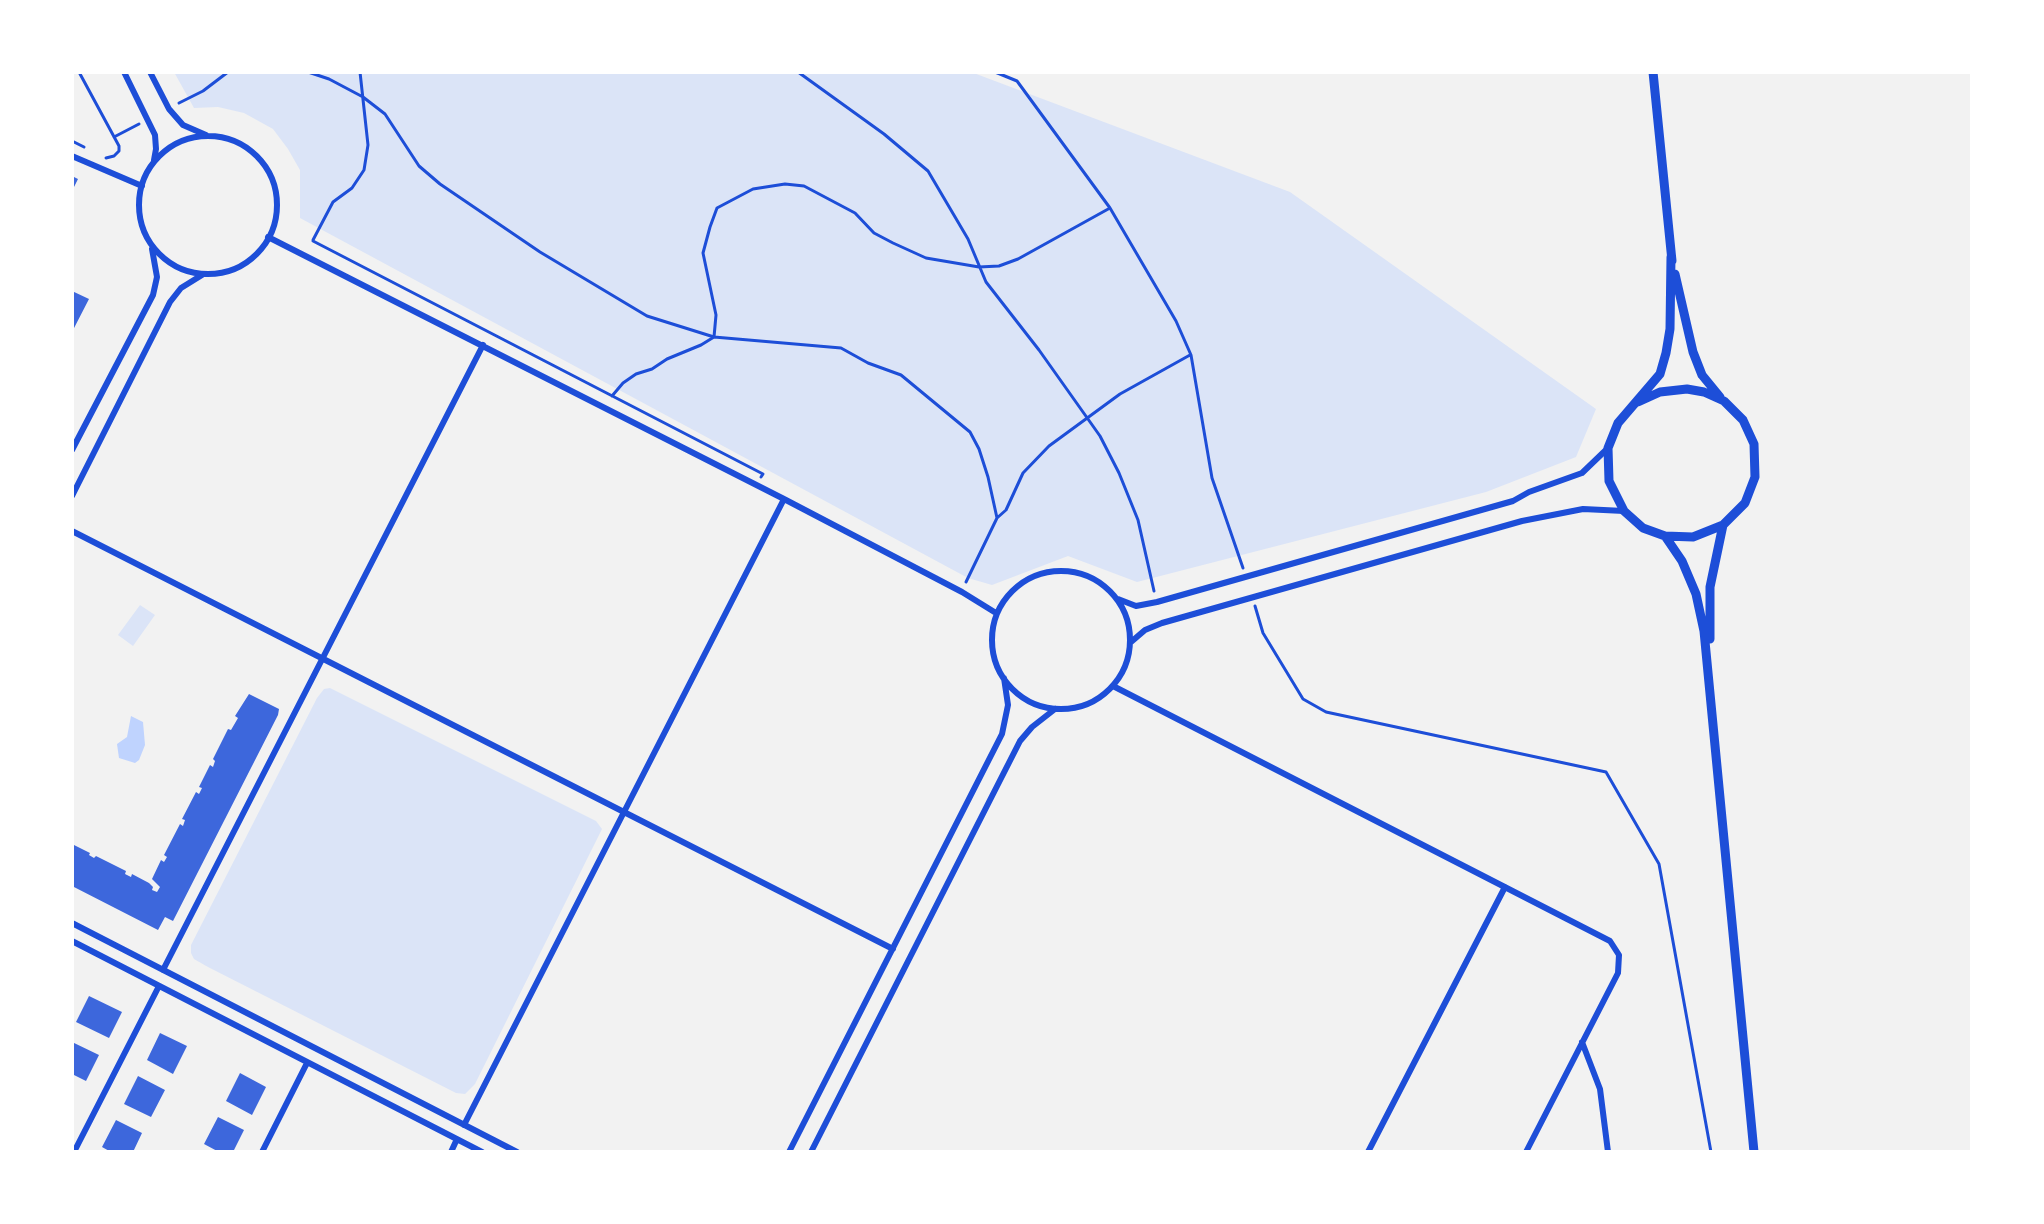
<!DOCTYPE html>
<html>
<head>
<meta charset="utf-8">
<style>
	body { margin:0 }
	#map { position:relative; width:2044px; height:1224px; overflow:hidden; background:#f2f2f2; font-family:"Work Sans",sans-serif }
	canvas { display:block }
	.frame { position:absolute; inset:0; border:74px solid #fff; pointer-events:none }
</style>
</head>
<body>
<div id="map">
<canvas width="2044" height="1224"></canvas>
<div class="frame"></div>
</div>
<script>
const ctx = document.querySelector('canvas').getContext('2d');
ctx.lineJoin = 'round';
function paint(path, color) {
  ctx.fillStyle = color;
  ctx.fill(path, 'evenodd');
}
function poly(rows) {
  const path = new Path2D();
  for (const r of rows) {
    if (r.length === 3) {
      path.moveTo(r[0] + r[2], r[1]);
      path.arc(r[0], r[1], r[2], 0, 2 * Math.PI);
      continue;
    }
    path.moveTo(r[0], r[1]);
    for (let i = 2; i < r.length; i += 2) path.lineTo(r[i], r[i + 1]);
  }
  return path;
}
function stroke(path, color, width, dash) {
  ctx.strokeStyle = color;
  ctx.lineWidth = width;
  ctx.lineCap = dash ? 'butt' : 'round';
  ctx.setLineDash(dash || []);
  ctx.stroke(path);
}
paint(poly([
	[174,72,971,72,1290,192,1596,409,1576,457,1486,492,1137,582,1068,556,992,585,968,578,300,218,300,170,288,149,273,129,244,113,218,107,194,108],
	[140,605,155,615,133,646,118,635],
	[330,688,596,821,602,829,475,1084,465,1094,456,1093,208,967,194,959,191,953,191,945,317,698,324,689]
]), '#dbe4f7');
paint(poly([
	[131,716,143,722,145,745,139,760,135,763,119,758,117,744,127,737]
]), '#bfd3fe');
paint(poly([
	[72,176,78,179,72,191],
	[72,291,89,299,72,332],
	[249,694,279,709,278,715,173,921,165,917,158,930,72,886,72,844,90,853,89,855,94,858,96,856,126,871,125,874,131,877,132,874,149,883,153,887,152,890,157,892,160,887,152,879,161,860,164,862,167,857,164,855,180,824,183,826,185,820,182,819,196,792,199,794,202,788,199,787,210,765,213,767,215,761,213,759,228,729,231,730,238,718,235,716],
	[89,996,122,1012,109,1038,76,1022],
	[160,1033,187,1046,173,1074,147,1060],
	[72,1042,99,1055,86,1081,72,1074],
	[240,1073,266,1087,252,1115,226,1101],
	[138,1076,165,1090,151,1117,124,1104],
	[218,1117,244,1130,233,1152,219,1152,204,1144],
	[116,1120,142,1133,133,1152,111,1152,102,1147]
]), '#3d67dc');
stroke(poly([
	[79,72,119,146,119,151,114,156,106,158],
	[308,72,329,79,363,97,385,114,419,166,440,184,540,252,647,316,714,337,841,348,868,363,901,375,970,432,979,449,988,477,997,518],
	[798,72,884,134,928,171,968,239,986,282,1039,350,1100,436,1119,473,1138,520,1154,591],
	[995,72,1017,81,1110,208,1176,321,1191,355,1212,478,1243,568],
	[179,103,203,91,228,72],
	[114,137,139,124],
	[72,141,84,147],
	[313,240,333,202,352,188,364,170,368,145,360,72],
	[313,241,763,474,761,477],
	[612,396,623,383,636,374,652,369,667,359,701,345,714,337,716,315,703,253,710,227,717,208,753,189,785,184,804,186,855,213,874,233,893,243,926,258,979,267,999,266,1018,259,1110,208],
	[966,582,997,518,1006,510,1023,473,1049,446,1120,394,1190,355],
	[1255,606,1263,633,1303,699,1326,712,1606,772,1659,864,1711,1152]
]), '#1d4ed8', 3);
stroke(poly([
	[124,72,155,135,156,149,154,160],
	[150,72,169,109,183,125,206,135],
	[208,205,69],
	[72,156,142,186],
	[268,237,784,499,962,592,996,613],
	[72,450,153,295,157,277,152,249],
	[72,496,170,302,181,288,202,275],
	[72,531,893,949],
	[1061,640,69],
	[1118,599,1136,606,1157,602,1513,501,1529,492,1582,473,1608,448],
	[1131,642,1145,630,1162,623,1522,521,1583,509,1624,511],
	[1113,686,1610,941,1619,955,1618,973,1526,1152],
	[72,923,517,1152],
	[72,941,482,1152],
	[163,970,483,345],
	[1582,1042,1600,1089,1608,1152],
	[464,1125,784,499],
	[74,1152,159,986],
	[262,1152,307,1063],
	[451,1152,457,1139],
	[789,1152,1002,734,1008,705,1004,678],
	[811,1152,1020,741,1032,727,1055,709],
	[1368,1152,1505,887]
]), '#1d4ed8', 6);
stroke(poly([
	[1653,72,1672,261],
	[1675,274,1693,352,1702,375,1720,397],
	[1638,402,1660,392,1687,389,1704,392,1724,401,1743,420,1754,444,1755,477,1745,503,1723,525,1693,537,1665,536,1643,528,1624,511,1609,481,1608,448,1618,423,1660,374,1666,353,1670,329,1671,257],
	[1665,536,1682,561,1696,594,1704,631,1754,1152],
	[1710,639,1710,587,1723,525]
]), '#1d4ed8', 9);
</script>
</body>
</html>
